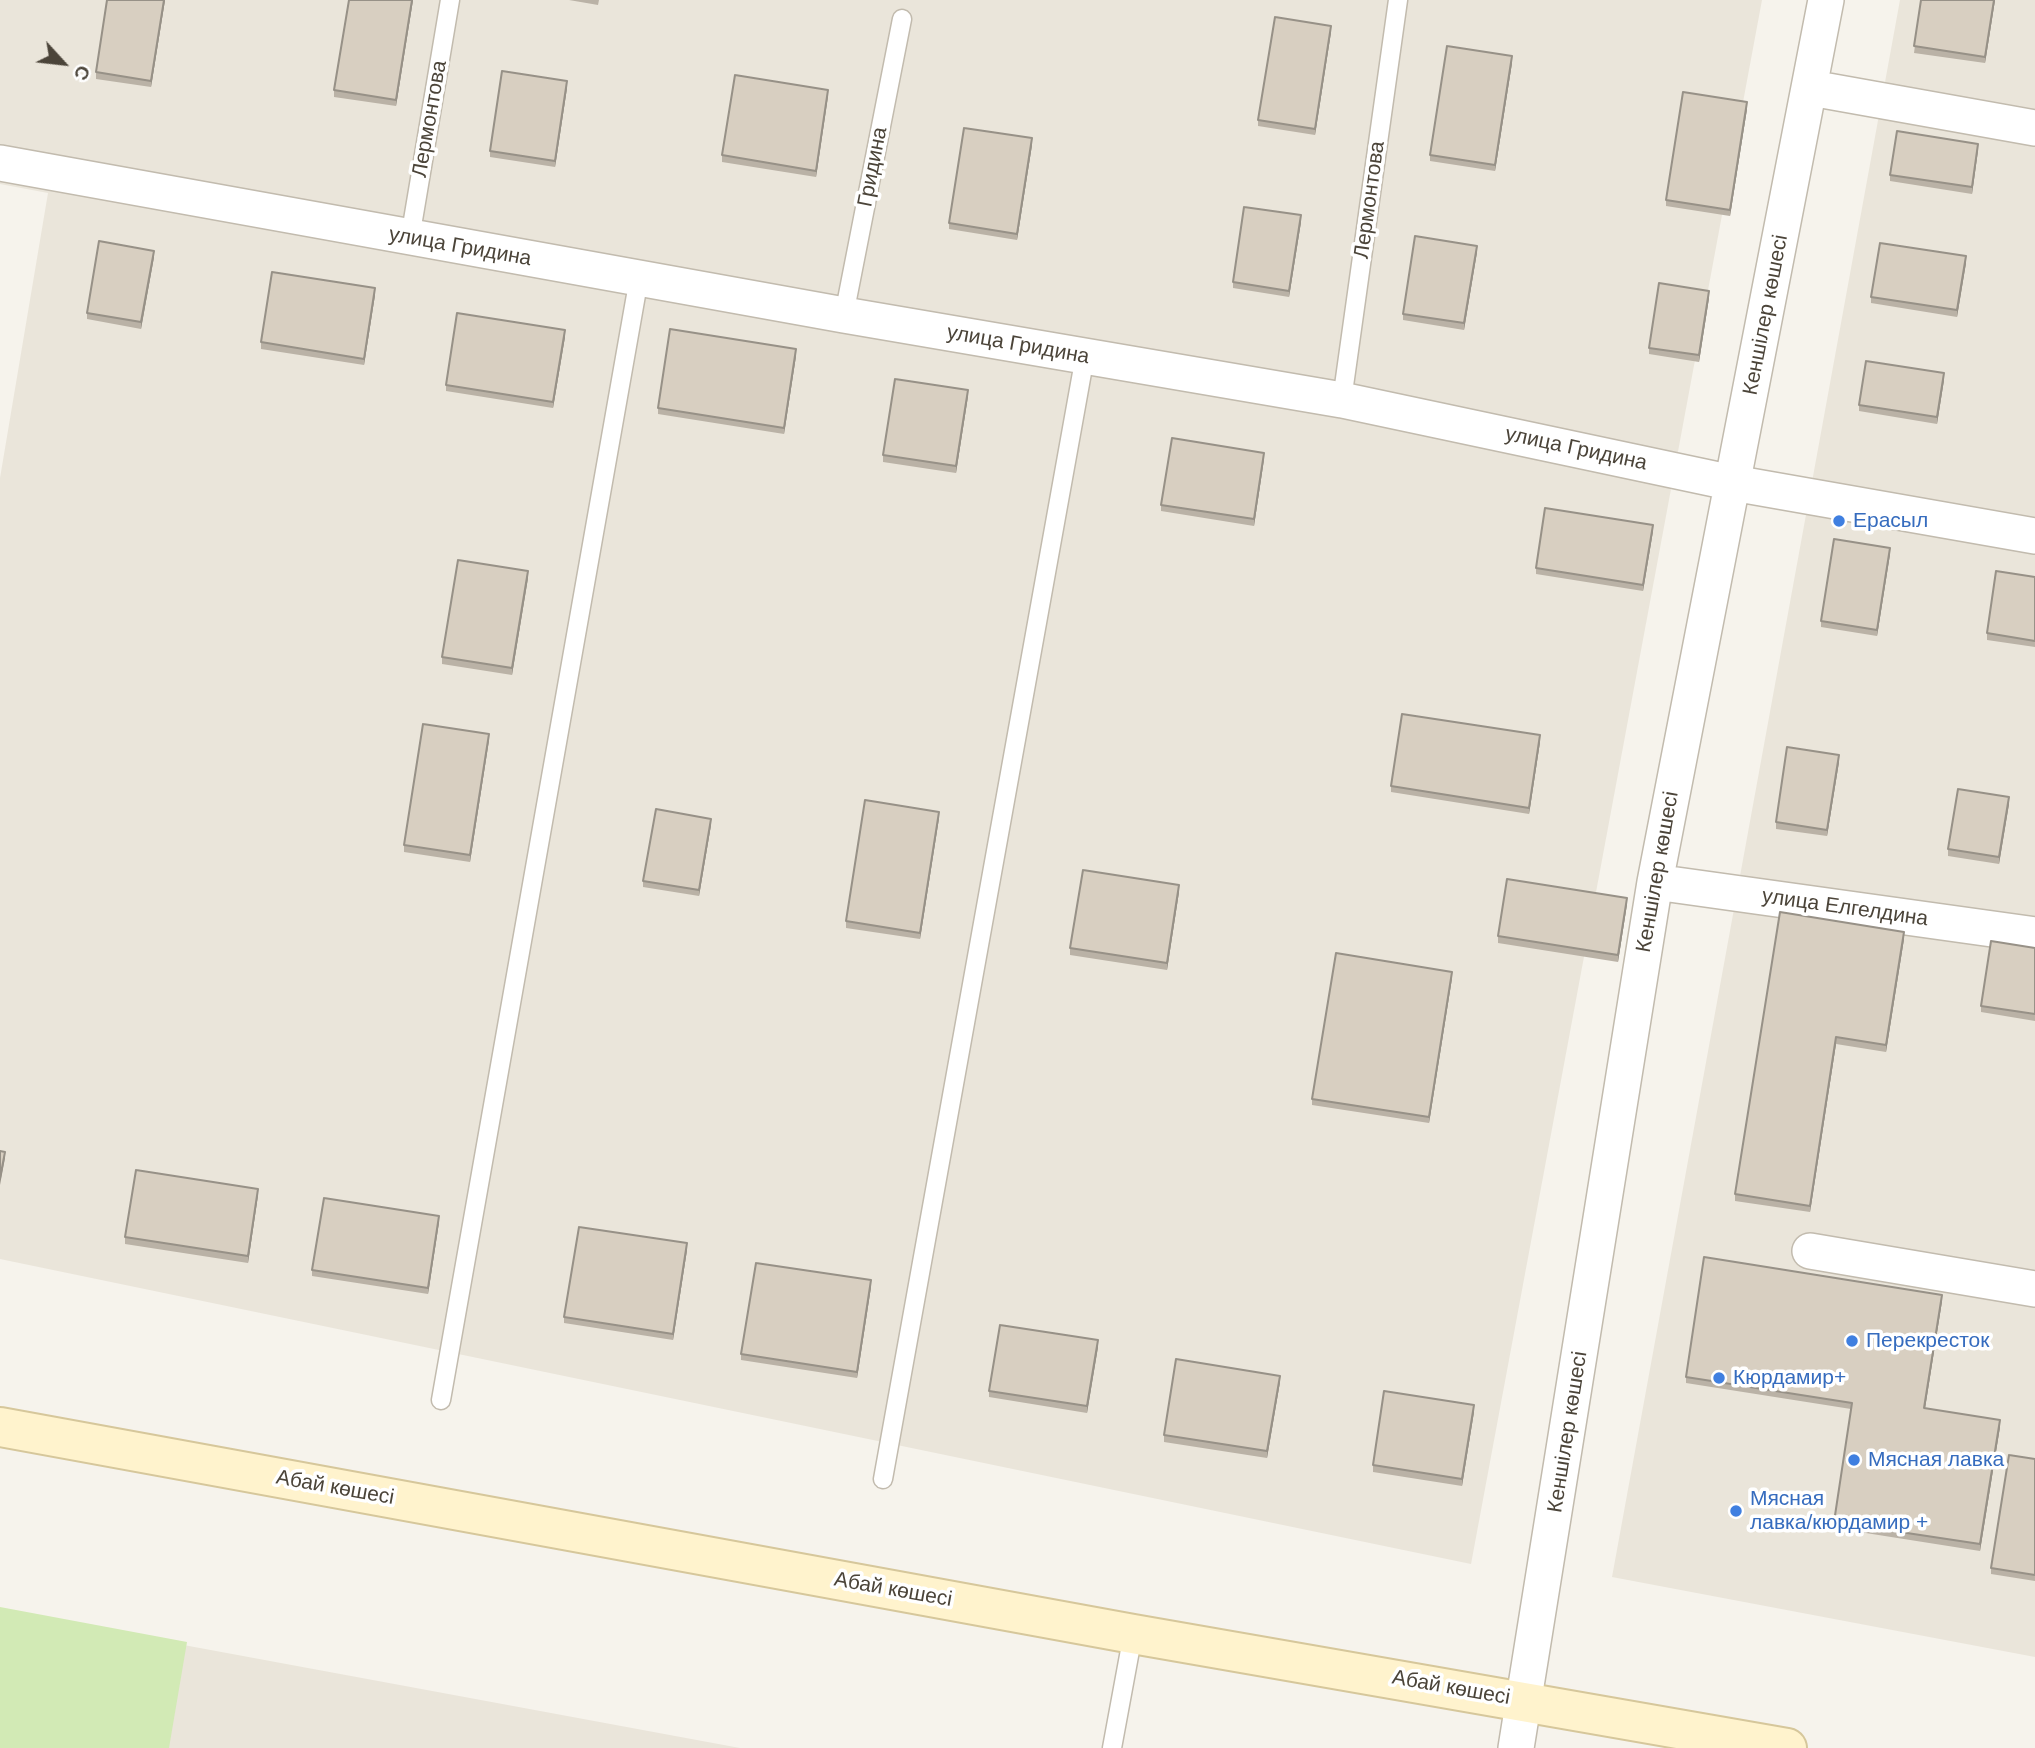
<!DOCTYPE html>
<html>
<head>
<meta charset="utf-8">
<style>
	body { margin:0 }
	#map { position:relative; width:2035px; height:1748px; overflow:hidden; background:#f6f3ec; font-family:Helvetica,sans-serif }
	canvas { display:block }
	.north { position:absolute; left:28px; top:28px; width:70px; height:70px; -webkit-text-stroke:5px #fff; paint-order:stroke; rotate:117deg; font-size:19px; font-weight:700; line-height:28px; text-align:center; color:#4b4439 }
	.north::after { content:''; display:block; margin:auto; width:24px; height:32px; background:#4b4439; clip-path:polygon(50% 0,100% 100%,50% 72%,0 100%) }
</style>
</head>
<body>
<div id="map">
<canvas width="2035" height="1748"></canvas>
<div class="north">С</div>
</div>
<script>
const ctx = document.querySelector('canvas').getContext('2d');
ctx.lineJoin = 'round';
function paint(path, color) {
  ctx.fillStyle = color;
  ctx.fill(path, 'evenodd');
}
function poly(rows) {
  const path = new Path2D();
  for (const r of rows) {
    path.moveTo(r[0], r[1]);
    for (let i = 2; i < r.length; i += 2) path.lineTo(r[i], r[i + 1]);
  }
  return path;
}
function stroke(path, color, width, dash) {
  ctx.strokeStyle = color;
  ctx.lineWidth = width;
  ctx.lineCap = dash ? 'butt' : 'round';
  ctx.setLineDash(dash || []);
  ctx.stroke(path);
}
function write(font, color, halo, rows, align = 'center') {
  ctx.font = font + ' Helvetica,sans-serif';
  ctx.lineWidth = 7;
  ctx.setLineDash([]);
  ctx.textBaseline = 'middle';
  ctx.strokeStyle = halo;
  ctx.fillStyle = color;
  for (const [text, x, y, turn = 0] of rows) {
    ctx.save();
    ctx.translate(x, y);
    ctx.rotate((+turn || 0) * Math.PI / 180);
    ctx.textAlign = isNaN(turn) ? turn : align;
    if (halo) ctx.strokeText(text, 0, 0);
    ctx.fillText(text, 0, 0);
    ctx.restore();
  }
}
paint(poly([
	[0,0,1762,0,1471,1564,0,1259,0,478,48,193,0,184],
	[1900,0,2035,0,2035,1657,1612,1577],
	[0,1611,740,1748,0,1748]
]), '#eae5da');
paint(poly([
	[0,1607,187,1642,169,1748,0,1748]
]), '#d2eab5');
const service = poly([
	[410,238,450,0],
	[844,315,902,19],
	[1342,400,1398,0],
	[441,1400,639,278],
	[883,1479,1085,356],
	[1112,1748,1133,1634]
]);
const minor = poly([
	[1811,88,2035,128],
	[0,163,844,315,1342,400,1733,483,2035,536],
	[1655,882,2035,935],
	[1810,1251,2035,1289],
	[1516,1748,1655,882,1826,0]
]);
const secondary = poly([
	[0,1427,1133,1634,1787,1748]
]);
stroke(service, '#c2bbae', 21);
stroke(minor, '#c2bbae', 38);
stroke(secondary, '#d6c79b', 42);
stroke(service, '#fff', 18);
stroke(minor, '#fff', 35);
stroke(secondary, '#fff3cd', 38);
paint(poly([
	[107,0,165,0,151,87,96,79,96,72],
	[413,0,396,106,334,97,334,90],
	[569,0,599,0,598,5],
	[1921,0,1995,0,1985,63,1914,53],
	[1331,32,1315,135,1258,126,1258,120],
	[1512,63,1495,171,1430,161,1430,155],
	[567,88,555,167,490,157,490,151],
	[828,96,816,177,722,162,722,155],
	[1747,109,1730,216,1666,206,1666,200],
	[1032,145,1017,240,949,229,949,223],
	[1978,150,1972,194,1890,181,1890,175],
	[1301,222,1289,297,1233,288,1233,282],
	[1477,252,1464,330,1403,320,1403,314],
	[154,257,141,329,87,319,87,313],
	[1966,263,1957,317,1871,303,1871,297],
	[375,295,364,365,261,349,261,342],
	[1709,298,1699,362,1649,354,1649,348],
	[565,337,553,408,446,391,446,385],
	[796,356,784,434,658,414,658,408],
	[1944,380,1937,424,1859,411,1859,405],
	[968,396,956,473,883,462,883,455],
	[1264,459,1254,526,1161,511,1161,505],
	[1653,531,1643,591,1536,574,1536,568],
	[1890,554,1877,636,1821,627,1821,621],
	[2035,577,2035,647,1987,640,1987,633],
	[528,578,512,675,442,664,442,657],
	[489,740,470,862,404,852,404,845],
	[1540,742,1529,814,1391,792,1391,786],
	[1839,762,1827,836,1776,829,1776,822],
	[2009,804,1999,864,1948,856,1948,849],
	[939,818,920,939,846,928,846,921],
	[711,825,699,896,643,887,643,881],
	[1179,892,1167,970,1070,955,1070,948],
	[1627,904,1618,962,1498,943,1498,936],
	[1780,912,1904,939,1886,1052,1836,1044,1810,1212,1735,1201,1735,1194],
	[2035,948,2035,1021,1981,1012,1981,1006],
	[1452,978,1429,1123,1312,1105,1312,1099],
	[258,1195,248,1263,125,1244,125,1237],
	[439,1222,428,1294,312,1276,312,1270],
	[687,1250,673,1340,564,1323,564,1317],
	[871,1287,857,1378,741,1360,741,1354],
	[1942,1301,1925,1408,2000,1427,1980,1551,1834,1528,1834,1522,1851,1409,1686,1383,1686,1377],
	[1098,1347,1087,1413,989,1397,989,1391],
	[1280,1382,1267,1458,1164,1442,1164,1435],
	[1474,1412,1462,1486,1373,1472,1373,1465],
	[2035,1459,2035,1581,1991,1574,1991,1568]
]), '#bab2a6');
paint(poly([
	[164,0,165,0,151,87,151,81],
	[412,0,413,0,396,106,396,100],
	[1994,0,1995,0,1985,63,1985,57],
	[1331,26,1331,32,1315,135,1315,129],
	[1512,56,1512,63,1495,171,1495,165],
	[567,81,567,88,555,167,555,161],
	[828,90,828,96,816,177,816,171],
	[1747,102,1747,109,1730,216,1730,210],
	[1032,138,1032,145,1017,240,1017,234],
	[1978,144,1978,150,1972,194,1972,187],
	[1301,215,1301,222,1289,297,1289,291],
	[1477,246,1477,252,1464,330,1464,323],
	[154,251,154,257,141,329,141,322],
	[1966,256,1966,263,1957,317,1957,310],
	[375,288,375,295,364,365,364,359],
	[1709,291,1709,298,1699,362,1699,355],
	[565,330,565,337,553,408,553,402],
	[796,349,796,356,784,434,784,428],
	[1944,373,1944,380,1937,424,1937,417],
	[968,390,968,396,956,473,956,466],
	[1264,453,1264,459,1254,526,1254,519],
	[1653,525,1653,531,1643,591,1643,585],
	[1890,548,1890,554,1877,636,1877,630],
	[528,571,528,578,512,675,512,668],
	[489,734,489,740,470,862,470,855],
	[1540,735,1540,742,1529,814,1529,808],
	[1839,755,1839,762,1827,836,1827,830],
	[2009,797,2009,804,1999,864,1999,857],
	[939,812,939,818,920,939,920,933],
	[711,819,711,825,699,896,699,890],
	[1179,885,1179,892,1167,970,1167,963],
	[1627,898,1627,904,1618,962,1618,955],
	[1904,932,1904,939,1886,1052,1886,1045],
	[1452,972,1452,978,1429,1123,1429,1117],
	[1836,1037,1836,1044,1810,1212,1810,1206],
	[5,1152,5,1158,0,1185,0,1178],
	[258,1189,258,1195,248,1263,248,1256],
	[439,1216,439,1222,428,1294,428,1288],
	[687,1243,687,1250,673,1340,673,1334],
	[871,1280,871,1287,857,1378,857,1372],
	[1942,1295,1942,1301,1924,1415,1924,1408],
	[1098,1340,1098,1347,1087,1413,1087,1406],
	[1280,1376,1280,1382,1267,1458,1267,1451],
	[1474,1405,1474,1412,1462,1486,1462,1479],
	[2000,1420,2000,1427,1980,1551,1980,1544]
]), '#979187');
const building = poly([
	[107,0,164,0,151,81,96,72,107,0],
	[349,0,412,0,396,100,334,90,349,0],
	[1921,0,1994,0,1985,57,1914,46,1921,0],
	[1275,17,1331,26,1315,129,1258,120,1275,17],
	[1447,46,1512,56,1495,165,1430,155,1447,46],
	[502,71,567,81,555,161,490,151,502,71],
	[735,75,828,90,816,171,722,155,735,75],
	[1683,92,1747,102,1730,210,1666,200,1683,92],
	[964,128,1032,138,1017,234,949,223,964,128],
	[1897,131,1978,144,1972,187,1890,175,1897,131],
	[1244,207,1301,215,1289,291,1233,282,1244,207],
	[1415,236,1477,246,1464,323,1403,314,1415,236],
	[99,241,154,251,141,322,87,313,99,241],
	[1880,243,1966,256,1957,310,1871,297,1880,243],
	[272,272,375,288,364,359,261,342,272,272],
	[1659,283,1709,291,1699,355,1649,348,1659,283],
	[457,313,565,330,553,402,446,385,457,313],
	[670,329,796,349,784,428,658,408,670,329],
	[1866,361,1944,373,1937,417,1859,405,1866,361],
	[895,379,968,390,956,466,883,455,895,379],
	[1172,438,1264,453,1254,519,1161,505,1172,438],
	[1545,508,1653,525,1643,585,1536,568,1545,508],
	[1834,539,1890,548,1877,630,1821,621,1834,539],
	[458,560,528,571,512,668,442,657,458,560],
	[1996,571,2035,577,2035,641,1987,633,1996,571],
	[1402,714,1540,735,1529,808,1391,786,1402,714],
	[423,724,489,734,470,855,404,845,423,724],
	[1787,747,1839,755,1827,830,1776,822,1787,747],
	[1958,789,2009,797,1999,857,1948,849,1958,789],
	[865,800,939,812,920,933,846,921,865,800],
	[656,809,711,819,699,890,643,881,656,809],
	[1083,870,1179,885,1167,963,1070,948,1083,870],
	[1507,879,1627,898,1618,955,1498,936,1507,879],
	[1780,912,1904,932,1886,1045,1836,1037,1810,1206,1735,1194,1780,912],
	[1991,941,2035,948,2035,1014,1981,1006,1991,941],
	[1336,953,1452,972,1429,1117,1312,1099,1336,953],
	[0,1151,5,1152,0,1178,0,1151],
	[136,1170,258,1189,248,1256,125,1237,136,1170],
	[324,1198,439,1216,428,1288,312,1270,324,1198],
	[579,1227,687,1243,673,1334,564,1317,579,1227],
	[1704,1257,1942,1295,1924,1408,2000,1420,1980,1544,1834,1522,1852,1403,1686,1377,1704,1257],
	[756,1263,871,1280,857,1372,741,1354,756,1263],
	[1000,1325,1098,1340,1087,1406,989,1391,1000,1325],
	[1176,1359,1280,1376,1267,1451,1164,1435,1176,1359],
	[1384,1391,1474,1405,1462,1479,1373,1465,1384,1391],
	[2009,1455,2035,1459,2035,1575,1991,1568,2009,1455]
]);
paint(building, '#d8cfc1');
stroke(building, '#979187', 2);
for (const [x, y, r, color] of [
	[1839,521,7,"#3f7fe0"],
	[1852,1341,7,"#3f7fe0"],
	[1719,1378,7,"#3f7fe0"],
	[1854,1460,7,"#3f7fe0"],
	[1736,1511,7,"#3f7fe0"]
]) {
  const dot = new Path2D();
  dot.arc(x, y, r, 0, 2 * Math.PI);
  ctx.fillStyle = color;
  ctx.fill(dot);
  stroke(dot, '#fff', 2.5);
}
write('21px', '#4b4439', '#fff', [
	["Лермонтова",430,119,-80],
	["Гридина",873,167,-79],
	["Лермонтова",1370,200,-82],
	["улица Гридина",460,247,10],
	["Кеншілер көшесі",1766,315,-79],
	["улица Гридина",1018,345,10],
	["улица Гридина",1576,449,12],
	["Кеншілер көшесі",1658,872,-80],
	["улица Елгелдина",1845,908,8],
	["Кеншілер көшесі",1568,1432,-81],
	["Абай көшесі",335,1488,10],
	["Абай көшесі",893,1590,10],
	["Абай көшесі",1451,1688,10]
]);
write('21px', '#366cbe', '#fff', [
	["Ерасыл",1853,521],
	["Перекресток",1866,1341],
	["Кюрдамир+",1733,1378],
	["Мясная лавка",1868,1460],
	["Мясная",1750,1499],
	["лавка/кюрдамир +",1750,1523]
], 'left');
</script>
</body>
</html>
